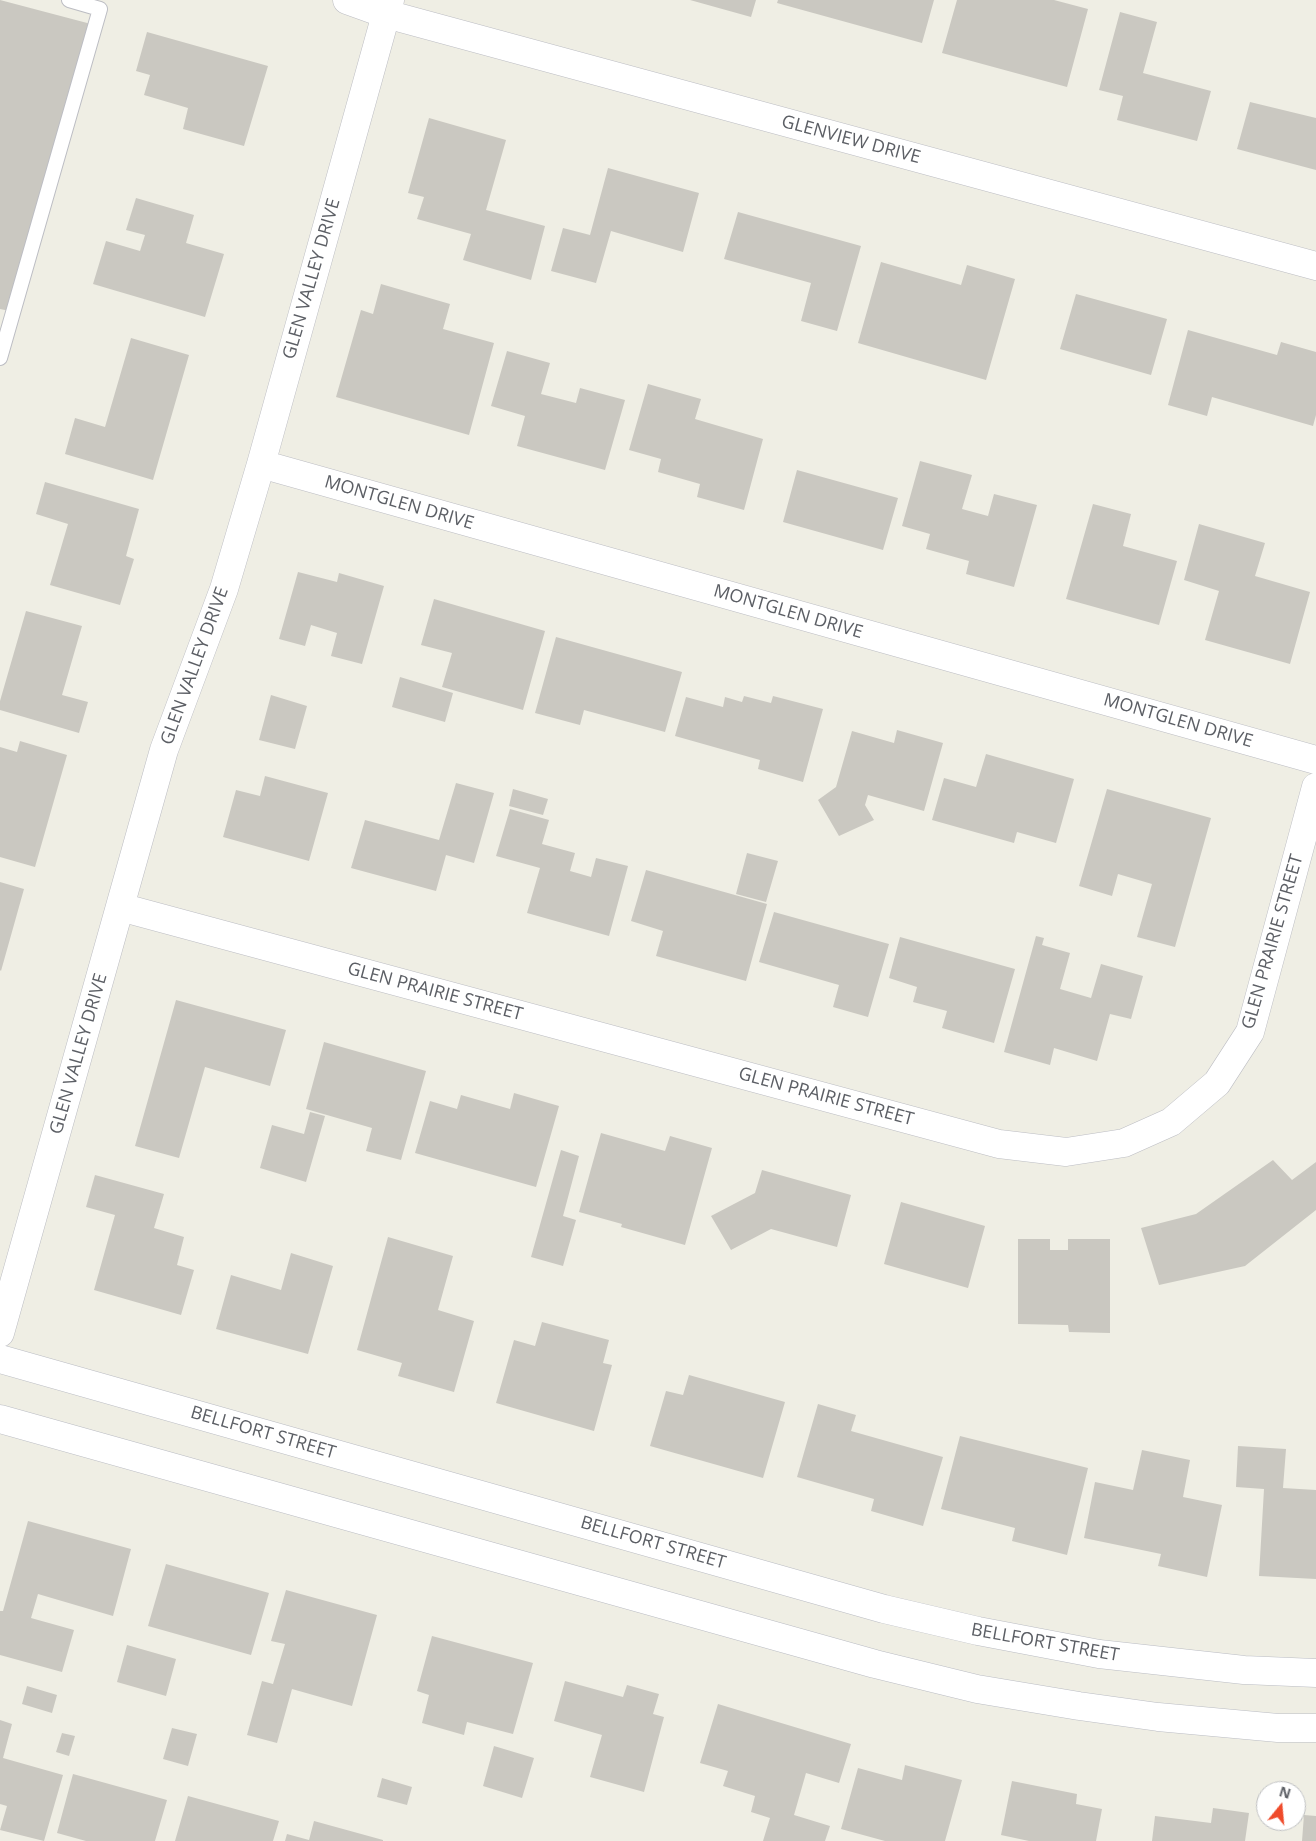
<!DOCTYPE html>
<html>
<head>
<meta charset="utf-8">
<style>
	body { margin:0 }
	#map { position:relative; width:1316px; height:1841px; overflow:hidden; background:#efeee4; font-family:"Open Sans",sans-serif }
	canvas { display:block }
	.north { position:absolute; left:1256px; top:1781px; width:50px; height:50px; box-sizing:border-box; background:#fff; border:1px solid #bebfc1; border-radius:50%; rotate:17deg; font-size:14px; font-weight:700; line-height:20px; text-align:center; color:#5c5f65 }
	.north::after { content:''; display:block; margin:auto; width:18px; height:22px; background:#ef4b2b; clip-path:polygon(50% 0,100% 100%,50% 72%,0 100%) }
</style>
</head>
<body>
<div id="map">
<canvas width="1316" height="1841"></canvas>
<div class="north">N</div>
</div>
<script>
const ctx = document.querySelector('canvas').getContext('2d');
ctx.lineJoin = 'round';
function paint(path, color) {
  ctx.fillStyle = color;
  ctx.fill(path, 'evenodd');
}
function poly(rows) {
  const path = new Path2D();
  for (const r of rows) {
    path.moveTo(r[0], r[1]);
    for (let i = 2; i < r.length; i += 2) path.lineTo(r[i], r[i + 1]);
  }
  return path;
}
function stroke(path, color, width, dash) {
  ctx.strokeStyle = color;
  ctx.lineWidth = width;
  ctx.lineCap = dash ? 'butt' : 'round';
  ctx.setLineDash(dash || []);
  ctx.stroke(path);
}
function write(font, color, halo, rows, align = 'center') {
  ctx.font = font + ' "Open Sans",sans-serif';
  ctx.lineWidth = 5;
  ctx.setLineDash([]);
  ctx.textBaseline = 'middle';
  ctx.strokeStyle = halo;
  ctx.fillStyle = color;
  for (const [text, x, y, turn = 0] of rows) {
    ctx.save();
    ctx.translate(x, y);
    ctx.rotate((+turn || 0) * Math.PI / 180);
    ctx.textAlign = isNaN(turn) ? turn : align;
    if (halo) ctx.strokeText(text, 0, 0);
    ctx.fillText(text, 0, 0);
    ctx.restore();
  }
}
paint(poly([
	[0,0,91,24,10,311,0,309],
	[690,0,756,0,751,17],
	[778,0,934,0,922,43,777,3],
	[957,0,1054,0,1088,9,1067,87,942,53],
	[1120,12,1157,22,1143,73,1211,91,1197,141,1117,120,1123,96,1099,90],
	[147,32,268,66,244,146,183,129,188,108,144,95,150,75,136,71],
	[1250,102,1316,118,1316,170,1237,149],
	[429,118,506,140,486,210,545,226,531,280,463,260,471,234,417,219,424,197,408,193],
	[608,168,699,193,683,252,611,231,596,283,551,271,563,228,590,235],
	[136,198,194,215,186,243,224,254,205,317,93,284,106,241,140,251,145,235,126,230],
	[738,212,861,246,837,331,801,321,811,283,724,259],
	[881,262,961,285,967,265,1015,279,986,380,858,343],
	[381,284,450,304,443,329,494,343,469,435,336,397,361,310,373,314],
	[1076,294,1167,319,1151,375,1060,349],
	[1188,330,1277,355,1281,342,1316,352,1316,415,1313,426,1212,397,1207,416,1168,405],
	[131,338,189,355,153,480,65,454,75,418,105,427],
	[507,351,550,363,541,394,576,403,580,388,625,400,605,470,517,446,525,416,491,406],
	[648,384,701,399,695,419,763,439,744,510,697,497,700,484,658,472,661,459,629,450],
	[920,461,972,475,962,509,988,516,994,494,1037,505,1014,587,966,574,969,561,926,549,930,534,902,526],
	[797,470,898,498,883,550,783,522],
	[45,482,139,509,126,556,134,559,120,605,50,585,68,524,36,514],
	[1093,504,1131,514,1123,546,1177,561,1159,625,1066,599],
	[1199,524,1265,543,1255,576,1310,592,1290,664,1205,640,1219,591,1184,580],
	[298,572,337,582,339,573,384,586,362,664,331,656,337,633,311,625,305,646,279,639],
	[434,599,545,631,523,710,442,687,452,653,421,645],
	[26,611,82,626,62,695,88,702,79,733,0,710,0,701],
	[556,637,682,672,665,732,584,710,580,725,535,713],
	[400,677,453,693,445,722,392,707],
	[271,695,307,706,295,749,259,740],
	[744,696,771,703,773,696,823,709,803,782,758,769,760,760,675,736,686,697,723,707,725,697,742,702],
	[897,730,943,743,924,811,868,795,865,805,874,820,839,836,818,800,836,787,852,731,894,743],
	[20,741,67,755,35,867,0,857,0,747,17,752],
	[986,754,1074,779,1056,843,1017,832,1014,843,932,820,944,778,976,787],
	[265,776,328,793,309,861,223,837,236,790,260,796],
	[456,783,494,793,474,863,446,855,436,891,351,868,365,820,439,840],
	[513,789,548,799,543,815,509,806],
	[1107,789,1211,818,1175,947,1137,937,1152,884,1118,874,1112,896,1079,886],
	[510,809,549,820,542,844,575,853,570,871,591,877,596,858,628,866,609,936,527,913,540,868,496,856],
	[747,853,778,861,766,902,736,894],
	[646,870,767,904,746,981,656,956,663,931,631,921],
	[0,882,24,889,1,971,0,970],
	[774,912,889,944,868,1017,833,1007,839,985,759,962],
	[1036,936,1044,938,1042,945,1070,953,1060,989,1091,998,1101,964,1143,976,1131,1019,1110,1014,1097,1061,1054,1048,1050,1065,1004,1052],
	[900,937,1015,969,994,1043,942,1028,947,1011,913,1002,917,987,889,978],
	[176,1000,286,1030,270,1086,205,1067,179,1158,135,1146],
	[324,1042,426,1071,401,1160,366,1151,372,1128,306,1109],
	[514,1093,559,1106,536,1187,415,1153,430,1101,457,1109,461,1095,510,1109],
	[310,1112,325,1116,306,1182,260,1168,272,1125,304,1134],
	[601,1133,665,1151,670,1136,712,1148,685,1245,621,1227,622,1224,579,1212],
	[561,1150,579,1156,563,1216,576,1220,563,1266,531,1257],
	[1273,1160,1292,1180,1316,1162,1316,1210,1245,1266,1159,1285,1141,1228,1196,1214],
	[762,1170,851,1195,837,1247,771,1229,731,1250,711,1216,755,1193],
	[95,1175,164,1194,154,1228,184,1237,177,1265,194,1270,181,1315,94,1290,115,1215,86,1207],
	[901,1202,985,1226,968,1288,884,1264],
	[388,1237,453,1256,438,1310,474,1321,454,1392,398,1376,402,1363,357,1350],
	[1018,1239,1050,1239,1050,1250,1068,1250,1068,1239,1110,1239,1110,1333,1069,1332,1068,1325,1018,1324],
	[291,1253,333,1266,308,1354,216,1329,231,1275,281,1290],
	[542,1322,609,1340,603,1363,612,1365,594,1431,496,1403,514,1340,535,1346],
	[689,1375,785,1402,763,1478,650,1446,666,1391,683,1395],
	[818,1404,856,1415,851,1431,943,1457,923,1526,871,1511,874,1499,797,1477],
	[960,1436,1088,1468,1067,1555,1012,1541,1015,1528,941,1509],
	[1238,1446,1286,1449,1283,1488,1316,1490,1316,1579,1259,1576,1264,1489,1236,1487],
	[1142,1450,1190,1460,1183,1497,1222,1505,1207,1577,1158,1566,1161,1554,1084,1538,1095,1482,1133,1490],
	[28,1521,131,1549,113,1616,38,1594,31,1618,74,1630,62,1672,0,1655,0,1611,3,1611],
	[166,1564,269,1593,251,1655,148,1626],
	[286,1590,377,1615,352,1706,292,1689,277,1743,247,1735,262,1681,273,1684,285,1644,271,1641],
	[432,1636,533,1663,513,1734,467,1722,464,1735,422,1723,429,1695,417,1691],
	[127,1645,176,1659,166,1696,117,1682],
	[565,1681,623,1697,627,1685,659,1694,653,1714,664,1717,644,1792,590,1777,602,1735,554,1721],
	[27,1686,57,1695,52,1713,22,1704],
	[718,1704,851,1744,839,1783,806,1773,794,1815,830,1826,825,1841,763,1841,770,1818,751,1812,755,1796,723,1786,728,1771,700,1763],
	[0,1720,12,1724,3,1758,63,1775,44,1841,0,1830,7,1806,0,1804],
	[172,1728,197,1734,188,1766,163,1759],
	[62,1733,75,1736,69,1756,56,1752],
	[494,1746,534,1758,522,1798,483,1786],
	[905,1765,962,1780,945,1841,885,1841,841,1829,858,1768,902,1780],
	[73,1774,167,1800,155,1841,86,1841,57,1833],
	[382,1778,412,1787,407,1805,377,1797],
	[1012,1781,1077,1794,1076,1804,1102,1809,1096,1841,1029,1841,1001,1835],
	[188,1796,279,1821,273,1841,175,1841],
	[1213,1808,1249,1813,1245,1841,1152,1841,1155,1816,1211,1823],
	[1304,1815,1316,1816,1316,1841,1302,1841],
	[314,1821,383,1840,383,1841,285,1841,287,1834,309,1840]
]), '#cac8c1');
const lane = poly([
	[0,358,100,9,69,0]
]);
const street = poly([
	[347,0,386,14,1316,266],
	[261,464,1316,760],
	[120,907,999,1144,1066,1152,1124,1143,1171,1122,1217,1083,1250,1032,1316,787],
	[0,1333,164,750,224,589,261,464,390,0]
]);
const secondary = poly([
	[0,1359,884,1609,978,1631,1099,1654,1244,1670,1316,1673],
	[0,1419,875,1664,977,1689,1079,1706,1158,1717,1278,1728,1316,1728]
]);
stroke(lane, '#bcbdc3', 16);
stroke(street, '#bcbdc3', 29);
stroke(secondary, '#babcc3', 29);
stroke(lane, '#fff', 14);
stroke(street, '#fff', 28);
stroke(secondary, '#fff', 28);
write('18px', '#5c5f65', '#fff', [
	["GLENVIEW DRIVE",851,140,15],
	["GLEN VALLEY DRIVE",312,279,-74],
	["MONTGLEN DRIVE",399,503,16],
	["MONTGLEN DRIVE",788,612,16],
	["GLEN VALLEY DRIVE",195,666,-70],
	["MONTGLEN DRIVE",1178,721,16],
	["GLEN PRAIRIE STREET",1273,942,-74],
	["GLEN PRAIRIE STREET",435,992,15],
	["GLEN VALLEY DRIVE",79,1054,-74],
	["GLEN PRAIRIE STREET",826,1097,15],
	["BELLFORT STREET",263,1433,16],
	["BELLFORT STREET",653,1543,16],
	["BELLFORT STREET",1045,1643,10]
]);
</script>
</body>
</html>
